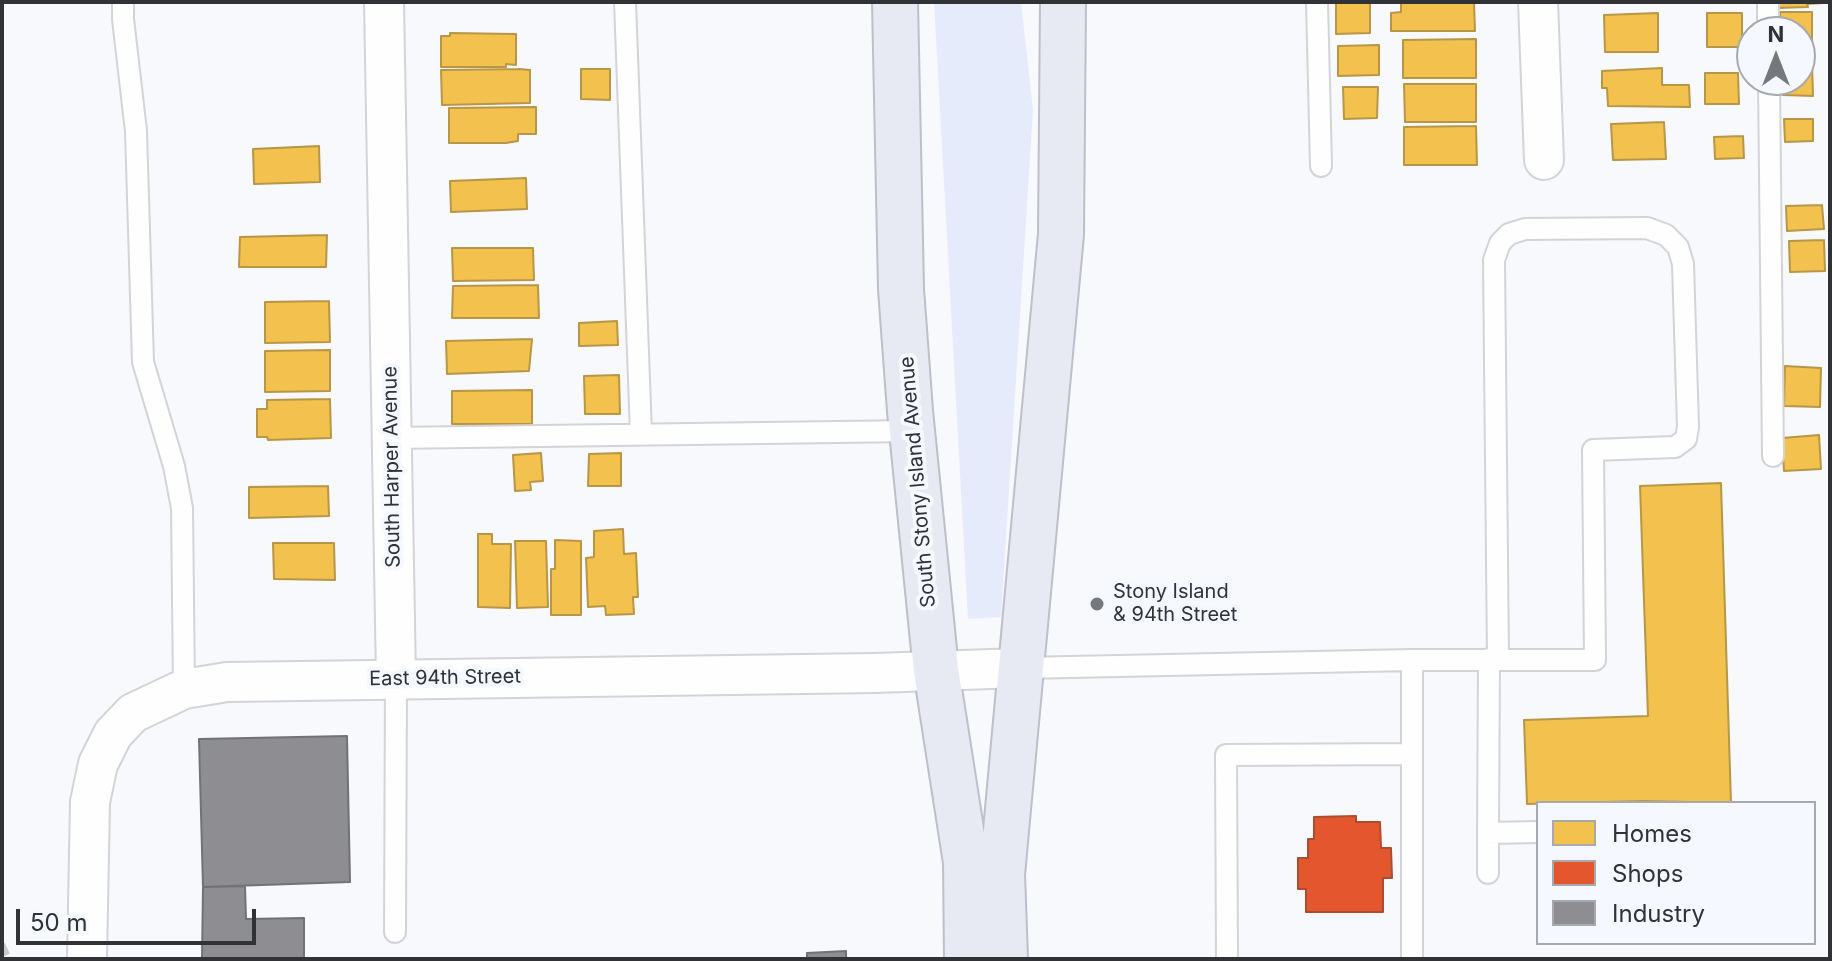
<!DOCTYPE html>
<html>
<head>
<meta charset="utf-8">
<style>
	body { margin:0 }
	#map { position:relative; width:1832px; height:961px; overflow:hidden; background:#f8f9fd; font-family:Inter,sans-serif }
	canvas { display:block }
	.frame { position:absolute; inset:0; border:4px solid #313236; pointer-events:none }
	.legend { position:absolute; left:1536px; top:801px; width:280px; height:144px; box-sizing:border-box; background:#f6f8ff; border:2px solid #a7a9af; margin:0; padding:10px 14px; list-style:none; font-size:24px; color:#313236 }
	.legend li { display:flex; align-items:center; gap:16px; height:40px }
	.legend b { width:40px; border:2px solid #a7a9af }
	.north { position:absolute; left:1736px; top:16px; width:80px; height:80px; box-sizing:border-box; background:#f6f8ff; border:2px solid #a7a9af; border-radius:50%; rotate:0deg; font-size:22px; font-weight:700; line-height:32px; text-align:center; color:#313236 }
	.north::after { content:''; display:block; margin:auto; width:28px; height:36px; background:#77787c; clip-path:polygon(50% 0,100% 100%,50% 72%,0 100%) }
	.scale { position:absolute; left:16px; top:909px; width:240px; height:36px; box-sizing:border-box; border:4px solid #313236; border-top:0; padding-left:10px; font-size:24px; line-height:28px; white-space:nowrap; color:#313236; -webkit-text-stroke:6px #f6f8ff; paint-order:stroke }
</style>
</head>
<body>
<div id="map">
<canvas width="1832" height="961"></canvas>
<div class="frame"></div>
<ul class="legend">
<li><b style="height:22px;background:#f2c14e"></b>Homes</li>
<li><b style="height:22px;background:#e4572e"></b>Shops</li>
<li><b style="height:22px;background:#8d8d92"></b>Industry</li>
</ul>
<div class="north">N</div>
<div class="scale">50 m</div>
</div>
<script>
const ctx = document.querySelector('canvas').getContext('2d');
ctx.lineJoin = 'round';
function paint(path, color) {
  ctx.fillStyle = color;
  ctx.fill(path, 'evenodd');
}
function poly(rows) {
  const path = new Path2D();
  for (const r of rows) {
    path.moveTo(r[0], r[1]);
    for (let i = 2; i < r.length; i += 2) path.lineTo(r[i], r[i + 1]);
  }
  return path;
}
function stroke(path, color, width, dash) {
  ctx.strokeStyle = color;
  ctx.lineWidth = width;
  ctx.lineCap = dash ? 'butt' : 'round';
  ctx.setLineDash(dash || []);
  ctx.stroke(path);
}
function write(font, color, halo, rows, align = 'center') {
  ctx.font = font + ' Inter,sans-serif';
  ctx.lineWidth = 8;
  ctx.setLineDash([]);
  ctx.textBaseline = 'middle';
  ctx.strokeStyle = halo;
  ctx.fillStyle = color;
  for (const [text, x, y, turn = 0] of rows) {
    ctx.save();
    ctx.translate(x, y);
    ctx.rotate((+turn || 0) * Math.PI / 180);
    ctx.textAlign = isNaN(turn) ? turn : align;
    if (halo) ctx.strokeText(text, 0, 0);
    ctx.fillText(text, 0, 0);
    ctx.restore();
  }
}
paint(poly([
	[934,2,1021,2,1033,110,1001,617,968,619]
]), '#e6ebfc');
const homes = poly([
	[1336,2,1370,2,1370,33,1336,34,1336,2],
	[1401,2,1474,2,1475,31,1391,31,1391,13,1401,12,1401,2],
	[1778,2,1823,2,1823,3,1807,4,1808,7,1778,8,1778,2],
	[1780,12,1812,12,1812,43,1800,43,1800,32,1780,32,1780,12],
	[1658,13,1658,52,1605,52,1604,15,1658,13],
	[1707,13,1742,13,1742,47,1707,47,1707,13],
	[450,33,516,34,516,65,506,64,506,67,441,67,441,36,450,36,450,33],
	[1476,39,1476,78,1403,78,1403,40,1476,39],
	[1379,45,1379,75,1338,76,1338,46,1379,45],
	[1800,64,1812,64,1813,96,1783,95,1783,80,1800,80,1800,64],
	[1662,68,1662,85,1689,85,1690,107,1608,106,1607,88,1602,88,1602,71,1662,68],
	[519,69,530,70,530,103,442,105,441,70,519,69],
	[581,69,610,69,610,100,581,99,581,69],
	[1705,73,1738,73,1739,104,1705,104,1705,73],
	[1404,84,1476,84,1476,122,1405,122,1404,84],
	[1343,87,1378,87,1377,118,1344,119,1343,87],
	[536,107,536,134,518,134,518,141,506,143,449,143,449,108,536,107],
	[1784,119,1813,119,1813,141,1785,142,1784,119],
	[1664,122,1666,159,1613,160,1611,124,1664,122],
	[1476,126,1477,165,1404,165,1404,127,1476,126],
	[1743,136,1744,158,1715,159,1714,137,1743,136],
	[319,146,320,182,254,184,253,149,319,146],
	[526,178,527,209,451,212,450,181,526,178],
	[1822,205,1824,229,1787,231,1786,206,1822,205],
	[327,235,326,267,239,267,240,237,327,235],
	[1824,240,1825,271,1790,272,1789,241,1824,240],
	[452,248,533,248,534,280,453,281,452,248],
	[538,285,539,318,452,318,453,286,538,285],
	[329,301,330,342,265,343,265,302,329,301],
	[617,321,618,345,579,346,579,323,617,321],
	[532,339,529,371,447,374,446,341,532,339],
	[330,350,330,391,265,392,265,351,330,350],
	[1785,366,1821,368,1820,407,1784,406,1785,366],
	[619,375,620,414,585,414,584,376,619,375],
	[532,390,532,424,452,424,452,391,532,390],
	[330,399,331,438,268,440,267,437,257,437,257,409,267,409,267,400,330,399],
	[1819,435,1821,469,1784,471,1782,438,1819,435],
	[541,453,543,481,530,482,531,490,515,491,513,455,541,453],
	[621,453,621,486,588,486,589,454,621,453],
	[1721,483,1731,803,1643,801,1527,804,1524,720,1648,716,1640,486,1721,483],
	[328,486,329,516,249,518,249,487,328,486],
	[623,529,624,554,636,553,638,597,633,597,634,614,606,615,605,606,588,607,586,558,594,557,594,531,623,529],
	[478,534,492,534,492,544,511,544,510,608,478,607,478,534],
	[555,540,581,541,581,615,551,615,551,569,555,569,555,540],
	[515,541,546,541,548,607,517,608,515,541],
	[273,543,334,543,335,580,274,579,273,543]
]);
paint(homes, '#f2c14e');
stroke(homes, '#b89647', 2);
const shops = poly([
	[1356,816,1356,822,1380,822,1381,848,1391,848,1392,878,1383,878,1383,912,1306,912,1306,889,1298,889,1298,858,1308,858,1308,839,1314,839,1314,817,1356,816]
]);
paint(shops, '#e4572e');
stroke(shops, '#ae4c30', 2);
const industry = poly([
	[347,736,350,882,203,887,199,739,347,736],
	[245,886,246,919,304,918,304,959,202,959,203,887,245,886],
	[846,951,846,959,807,959,807,953,846,951]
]);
paint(industry, '#8d8d92');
stroke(industry, '#717276', 2);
const lane = poly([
	[123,2,123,19,136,131,143,362,174,466,182,508,184,689],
	[625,2,641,434],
	[1317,2,1321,166],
	[1768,2,1768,32],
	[1769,80,1773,456],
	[392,438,912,431],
	[1489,659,1488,833,1538,832],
	[1021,668,1412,660,1595,660,1593,450,1675,447,1686,439,1688,427,1683,264,1678,247,1666,235,1647,228,1525,229,1509,234,1500,243,1494,260,1498,659],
	[1488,833,1488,873],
	[395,932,396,678],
	[1227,959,1226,755,1411,754],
	[1412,959,1412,660]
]);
const street = poly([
	[384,2,396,678],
	[1538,2,1544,160],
	[87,959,90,802,98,764,113,734,133,713,184,689,227,682,875,673,1021,668]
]);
const highway = poly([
	[895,2,901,289,910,411,936,670,966,862,967,959],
	[1005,959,1002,874,1061,234,1063,2]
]);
stroke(lane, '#d3d4d8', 24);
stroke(street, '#d3d4d8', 42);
stroke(highway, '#bdbfca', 48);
stroke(lane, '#fefeff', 20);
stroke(street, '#fefeff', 38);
stroke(highway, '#e8eaf3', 44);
stroke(poly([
	[2,944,9,959]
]), '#c8c9c9', 6, [12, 6]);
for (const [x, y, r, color] of [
	[1097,604,8,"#77787c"]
]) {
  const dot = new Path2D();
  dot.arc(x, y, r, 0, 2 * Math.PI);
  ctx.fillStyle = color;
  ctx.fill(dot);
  stroke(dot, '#f6f8ff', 3);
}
write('20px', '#313236', '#f6f8ff', [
	["South Harper Avenue",392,467,-91],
	["South Stony Island Avenue",918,482,-95],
	["East 94th Street",445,678,-1]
]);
write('20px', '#313236', '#f6f8ff', [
	["Stony Island",1113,592],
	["& 94th Street",1113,615]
], 'left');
</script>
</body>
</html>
